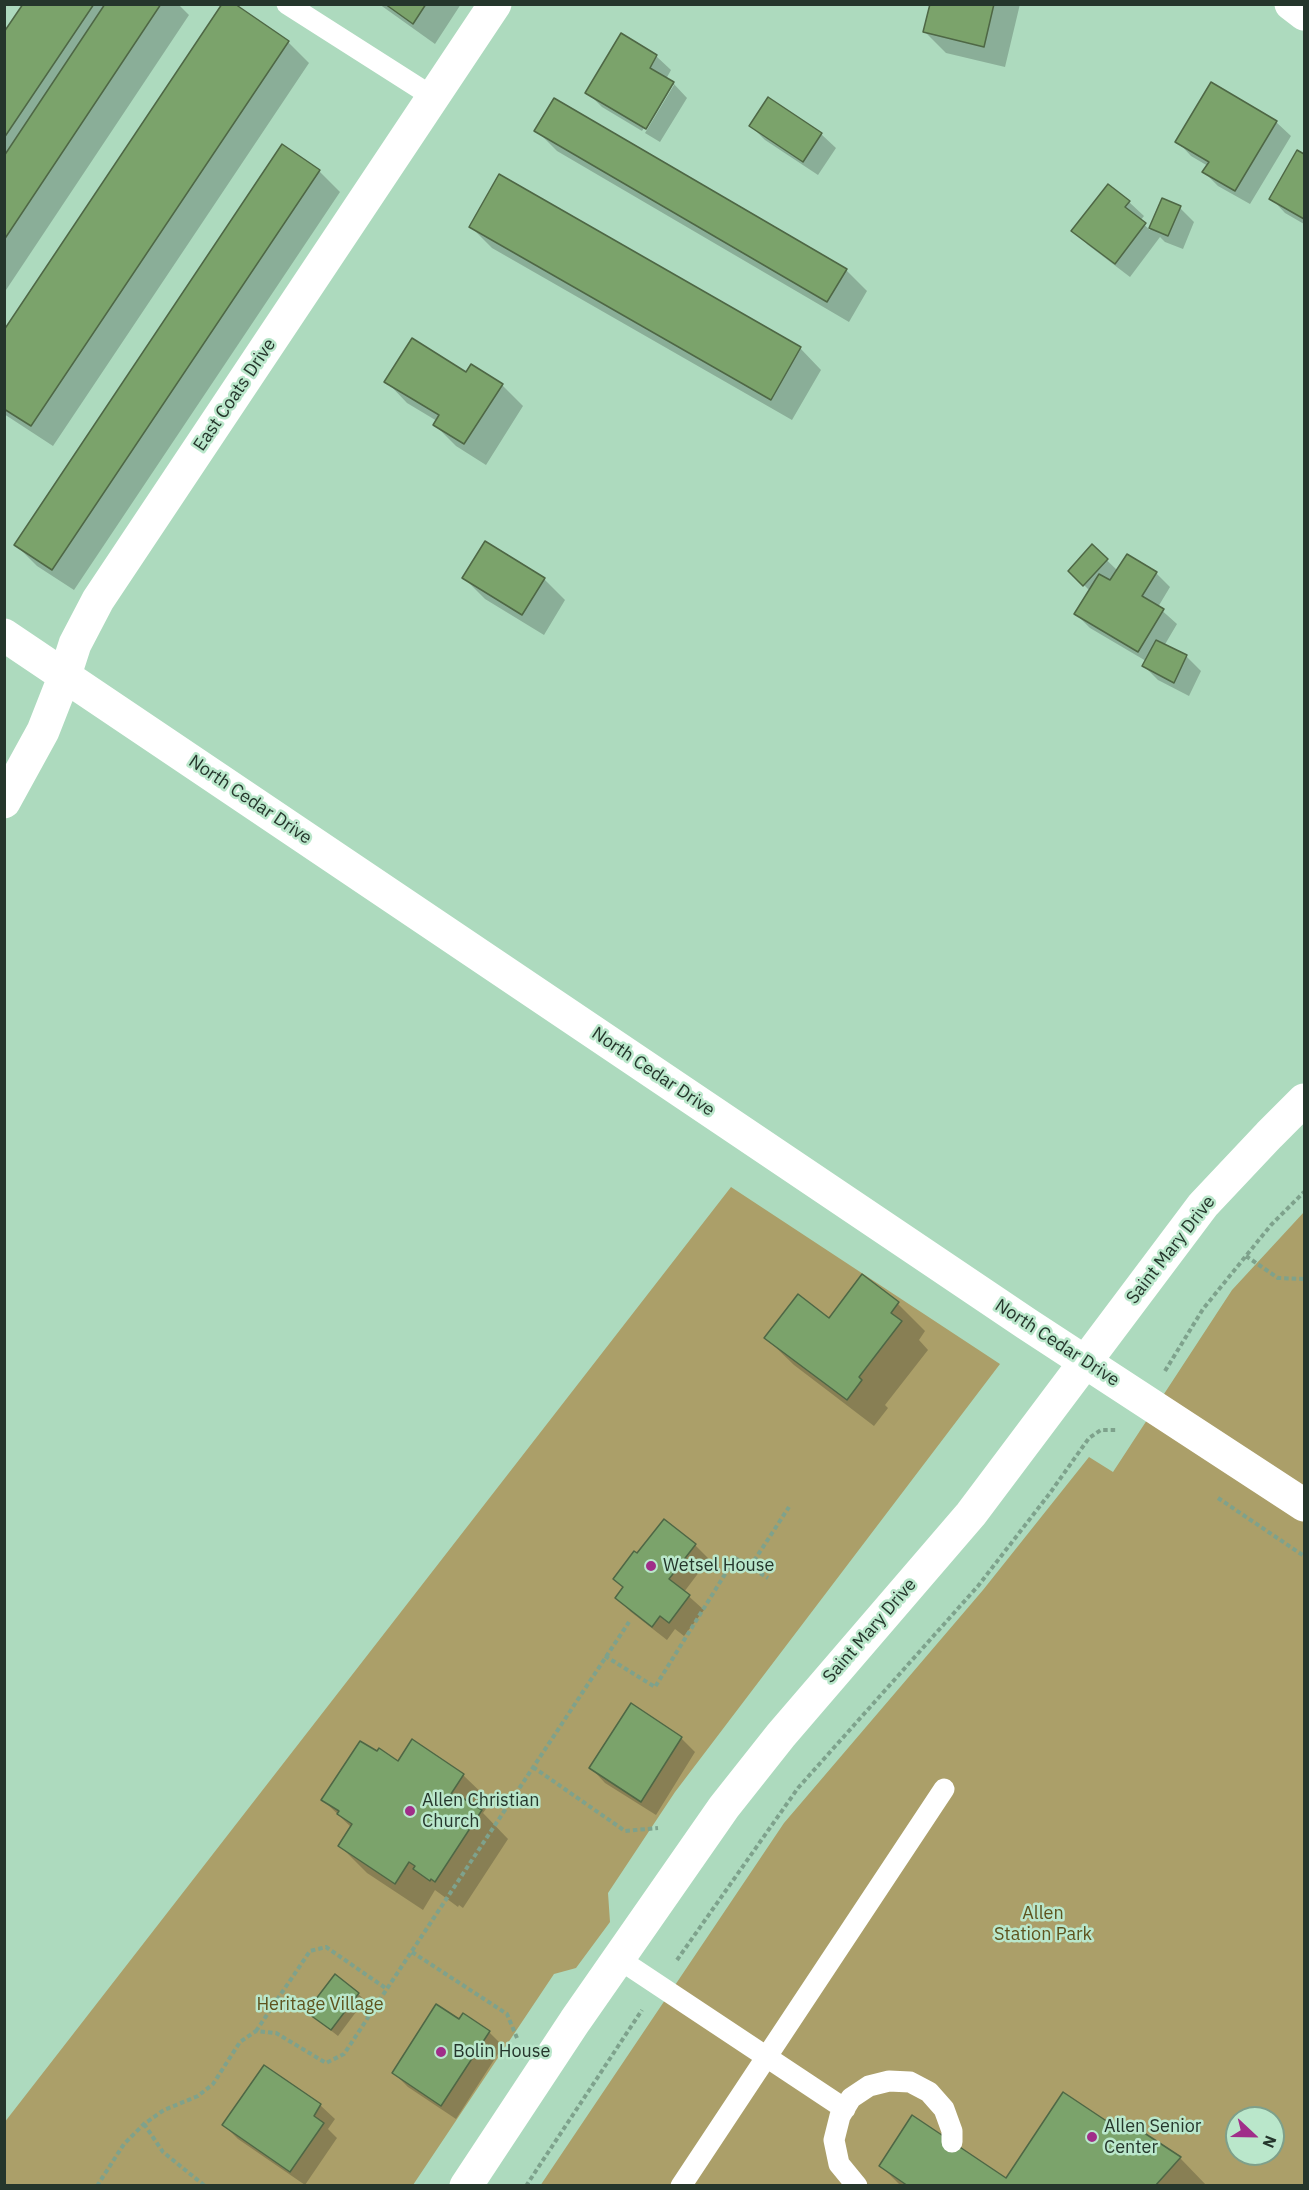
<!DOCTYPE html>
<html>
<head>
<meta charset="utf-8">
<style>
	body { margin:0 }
	#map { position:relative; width:1309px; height:2190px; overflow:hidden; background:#addabe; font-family:"IBM Plex Sans",sans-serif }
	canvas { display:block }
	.frame { position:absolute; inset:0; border:6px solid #25362c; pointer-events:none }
	.north { position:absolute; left:1225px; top:2106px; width:60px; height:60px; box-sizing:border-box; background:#bae7cb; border:2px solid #7ea08b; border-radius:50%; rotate:112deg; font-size:16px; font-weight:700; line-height:24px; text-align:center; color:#25362c }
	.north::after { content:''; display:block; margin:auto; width:21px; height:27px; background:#a02e89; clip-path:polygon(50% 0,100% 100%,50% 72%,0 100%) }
</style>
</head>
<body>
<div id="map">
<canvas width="1309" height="2190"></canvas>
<div class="frame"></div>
<div class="north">N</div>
</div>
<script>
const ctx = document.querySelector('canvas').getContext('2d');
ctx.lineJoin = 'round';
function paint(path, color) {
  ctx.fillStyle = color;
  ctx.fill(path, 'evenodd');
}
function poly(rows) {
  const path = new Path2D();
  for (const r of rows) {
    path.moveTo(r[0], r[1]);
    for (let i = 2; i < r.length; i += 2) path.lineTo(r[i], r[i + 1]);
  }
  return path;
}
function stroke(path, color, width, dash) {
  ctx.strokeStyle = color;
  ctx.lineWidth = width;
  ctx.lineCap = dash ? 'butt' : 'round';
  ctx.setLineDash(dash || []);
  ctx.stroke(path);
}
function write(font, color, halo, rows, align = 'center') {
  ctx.font = font + ' "IBM Plex Sans",sans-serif';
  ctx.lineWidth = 5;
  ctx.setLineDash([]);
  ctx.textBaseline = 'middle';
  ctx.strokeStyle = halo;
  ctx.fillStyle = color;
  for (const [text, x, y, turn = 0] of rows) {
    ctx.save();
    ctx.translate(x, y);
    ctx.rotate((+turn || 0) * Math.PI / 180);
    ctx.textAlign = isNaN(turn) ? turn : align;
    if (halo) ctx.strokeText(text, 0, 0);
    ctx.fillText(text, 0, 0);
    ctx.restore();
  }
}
paint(poly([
	[731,1187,1000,1364,675,1792,608,1893,610,1922,576,1968,554,1974,413,2185,5,2185,4,2123],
	[1304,1212,1304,2185,540,2186,784,1823,983,1590,1089,1457,1113,1472,1232,1290],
	[1237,2118,1273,2118,1273,2154,1237,2154]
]), '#ab9f69');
paint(poly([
	[25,4,178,4,189,15,4,293,4,35],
	[379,4,461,4,435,44],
	[931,4,1020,4,1005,67,946,53,925,32],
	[288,42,309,63,53,446,4,414,4,333],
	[656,56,671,70,666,79,673,83,687,98,660,142,645,133,674,85,670,85,642,131,602,107,587,92],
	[768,99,821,134,836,148,818,175,765,140,751,126],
	[1276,122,1291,136,1250,204,1218,186,1204,172,1208,166,1191,156,1177,141],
	[536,130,846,270,867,291,849,322,557,151],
	[1298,152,1304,156,1304,224,1285,213,1271,198],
	[319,171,340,192,74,590,37,566,16,545],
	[1163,200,1180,208,1194,222,1183,249,1165,242,1160,237,1130,277,1088,245,1073,231,1129,202,1144,216,1140,221,1150,230],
	[471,227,800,348,821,370,792,420,492,248],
	[466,374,502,385,523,406,486,465,456,446,435,425,437,421,407,403,386,381],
	[485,543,544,579,565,600,544,635,485,599,464,578],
	[1092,546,1118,571,1156,573,1170,587,1158,607,1177,624,1164,646,1187,657,1201,671,1189,696,1158,680,1144,666,1146,661,1090,628,1076,614,1090,591,1070,571],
	[862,1276,898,1304,925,1331,919,1340,928,1350,885,1405,888,1408,874,1426,794,1365,766,1338,830,1320],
	[695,1545,709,1559,684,1592,704,1610,684,1636,675,1629,667,1640,631,1612,617,1598,624,1588,615,1579,637,1555],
	[681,1738,695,1752,656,1815,605,1783,591,1768],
	[399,1763,463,1775,491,1802,483,1813,508,1839,463,1908,459,1905,458,1907,435,1890,423,1910,367,1873,340,1846,352,1828,323,1800],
	[358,1994,365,2000,338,2036,315,2018],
	[459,2021,489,2032,503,2046,456,2119,408,2087,394,2073],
	[320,2105,335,2119,328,2129,337,2138,305,2185,238,2139,224,2125],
	[1129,2125,1181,2159,1207,2186,901,2186,881,2166,1007,2180,1123,2134]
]), '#0003');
const building = poly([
	[23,4,94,4,4,138,4,32,23,4],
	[105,4,161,4,4,240,4,156,105,4],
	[222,4,235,4,289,41,31,426,4,409,4,330,222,4],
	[385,4,426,4,413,24,385,4],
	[930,4,994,4,984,47,923,32,930,4],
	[621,33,657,55,650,68,674,82,646,129,585,93,621,33],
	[1211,82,1277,121,1235,191,1202,172,1209,162,1175,142,1211,82],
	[768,97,822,133,803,162,749,126,768,97],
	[554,98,847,269,827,302,534,131,554,98],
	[282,144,320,170,52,570,14,545,282,144],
	[1297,150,1304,154,1304,219,1269,199,1297,150],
	[499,174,801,347,771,400,469,227,499,174],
	[1108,184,1130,201,1125,207,1146,223,1115,264,1071,231,1108,184],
	[1162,198,1181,206,1168,236,1149,228,1162,198],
	[412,338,466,372,471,364,503,384,464,444,433,425,439,415,384,382,412,338],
	[485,541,545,578,522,615,462,578,485,541],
	[1092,544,1108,559,1083,586,1068,571,1092,544],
	[1127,554,1157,572,1142,596,1164,609,1138,652,1074,614,1099,574,1110,580,1127,554],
	[1156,640,1187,655,1174,683,1142,666,1156,640],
	[862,1274,899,1302,891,1313,902,1321,859,1377,862,1380,847,1400,764,1338,798,1294,829,1318,862,1274],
	[664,1519,696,1544,669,1579,690,1595,669,1623,660,1616,652,1627,615,1598,623,1587,613,1579,634,1551,637,1553,664,1519],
	[631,1703,682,1737,641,1802,589,1768,631,1703],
	[412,1739,464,1774,451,1794,459,1799,461,1797,482,1810,435,1882,431,1879,430,1881,413,1869,415,1866,409,1862,395,1884,338,1846,352,1824,337,1814,339,1811,321,1800,360,1741,377,1751,379,1748,398,1761,412,1739],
	[335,1974,359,1993,331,2030,306,2012,335,1974],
	[436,2004,459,2019,463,2013,490,2031,441,2106,392,2073,436,2004],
	[264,2065,321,2104,314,2116,324,2123,290,2172,222,2125,264,2065],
	[1063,2092,1123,2132,1129,2123,1181,2157,1155,2186,908,2186,879,2166,912,2115,1006,2178,1063,2092]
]);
paint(building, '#7ba36b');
stroke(building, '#4e6745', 1.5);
stroke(poly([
	[1246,1256,1278,1278,1304,1279],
	[1165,1371,1203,1309,1271,1225,1304,1192],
	[1218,1498,1304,1556],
	[750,1567,789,1507],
	[605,1656,655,1687,735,1558,768,1578],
	[533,1767,625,1831,658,1828],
	[412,1952,507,2014,517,2038],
	[677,1960,798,1788,978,1586,1050,1493,1089,1438,1101,1430,1118,1430],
	[256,2031,310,1951,326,1947,387,1989],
	[144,2124,163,2152,205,2186],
	[97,2186,124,2144,144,2124,164,2110,198,2096,213,2084,240,2042,256,2031,276,2033,326,2063,344,2054,629,1622],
	[526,2186,642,2010]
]), '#7ea28c', 4, [4.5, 3]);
stroke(poly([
	[287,4,433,97],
	[619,1959,845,2109],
	[681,2186,944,1789],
	[857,2186,839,2164,834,2140,840,2116,851,2098,869,2086,889,2081,910,2082,929,2092,944,2109,952,2131,952,2142]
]), '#fff', 21);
stroke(poly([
	[1291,4,1304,14],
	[4,635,1027,1324,1304,1505],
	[4,802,43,731,65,675,75,644,98,600,495,4]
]), '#fff', 33);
stroke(poly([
	[466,2186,575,2021,724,1807,781,1735,971,1514,1203,1205,1269,1135,1304,1100]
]), '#fff', 33);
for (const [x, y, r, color] of [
	[651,1566,6,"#a02e89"],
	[410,1811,6,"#a02e89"],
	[441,2052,6,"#a02e89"],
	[1092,2137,6,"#a02e89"]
]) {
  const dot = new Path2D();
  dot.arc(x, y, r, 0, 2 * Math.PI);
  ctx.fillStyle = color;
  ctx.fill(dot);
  stroke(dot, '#bae7cb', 2);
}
write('18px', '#25362c', '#bae7cb', [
	["East Coats Drive",235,395,-56],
	["North Cedar Drive",250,800,34],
	["North Cedar Drive",653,1072,34],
	["Saint Mary Drive",1171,1250,-52],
	["North Cedar Drive",1057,1343,33],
	["Saint Mary Drive",870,1631,-49]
]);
write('18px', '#25362c', '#bae7cb', [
	["Wetsel House",663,1566],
	["Allen Christian",422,1801],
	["Church",422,1822],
	["Bolin House",453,2052],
	["Allen Senior",1104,2127],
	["Center",1104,2148]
], 'left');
write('18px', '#5e531e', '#bae7cb', [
	["Allen",1043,1914],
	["Station Park",1043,1935],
	["Heritage Village",320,2005]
]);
</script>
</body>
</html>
